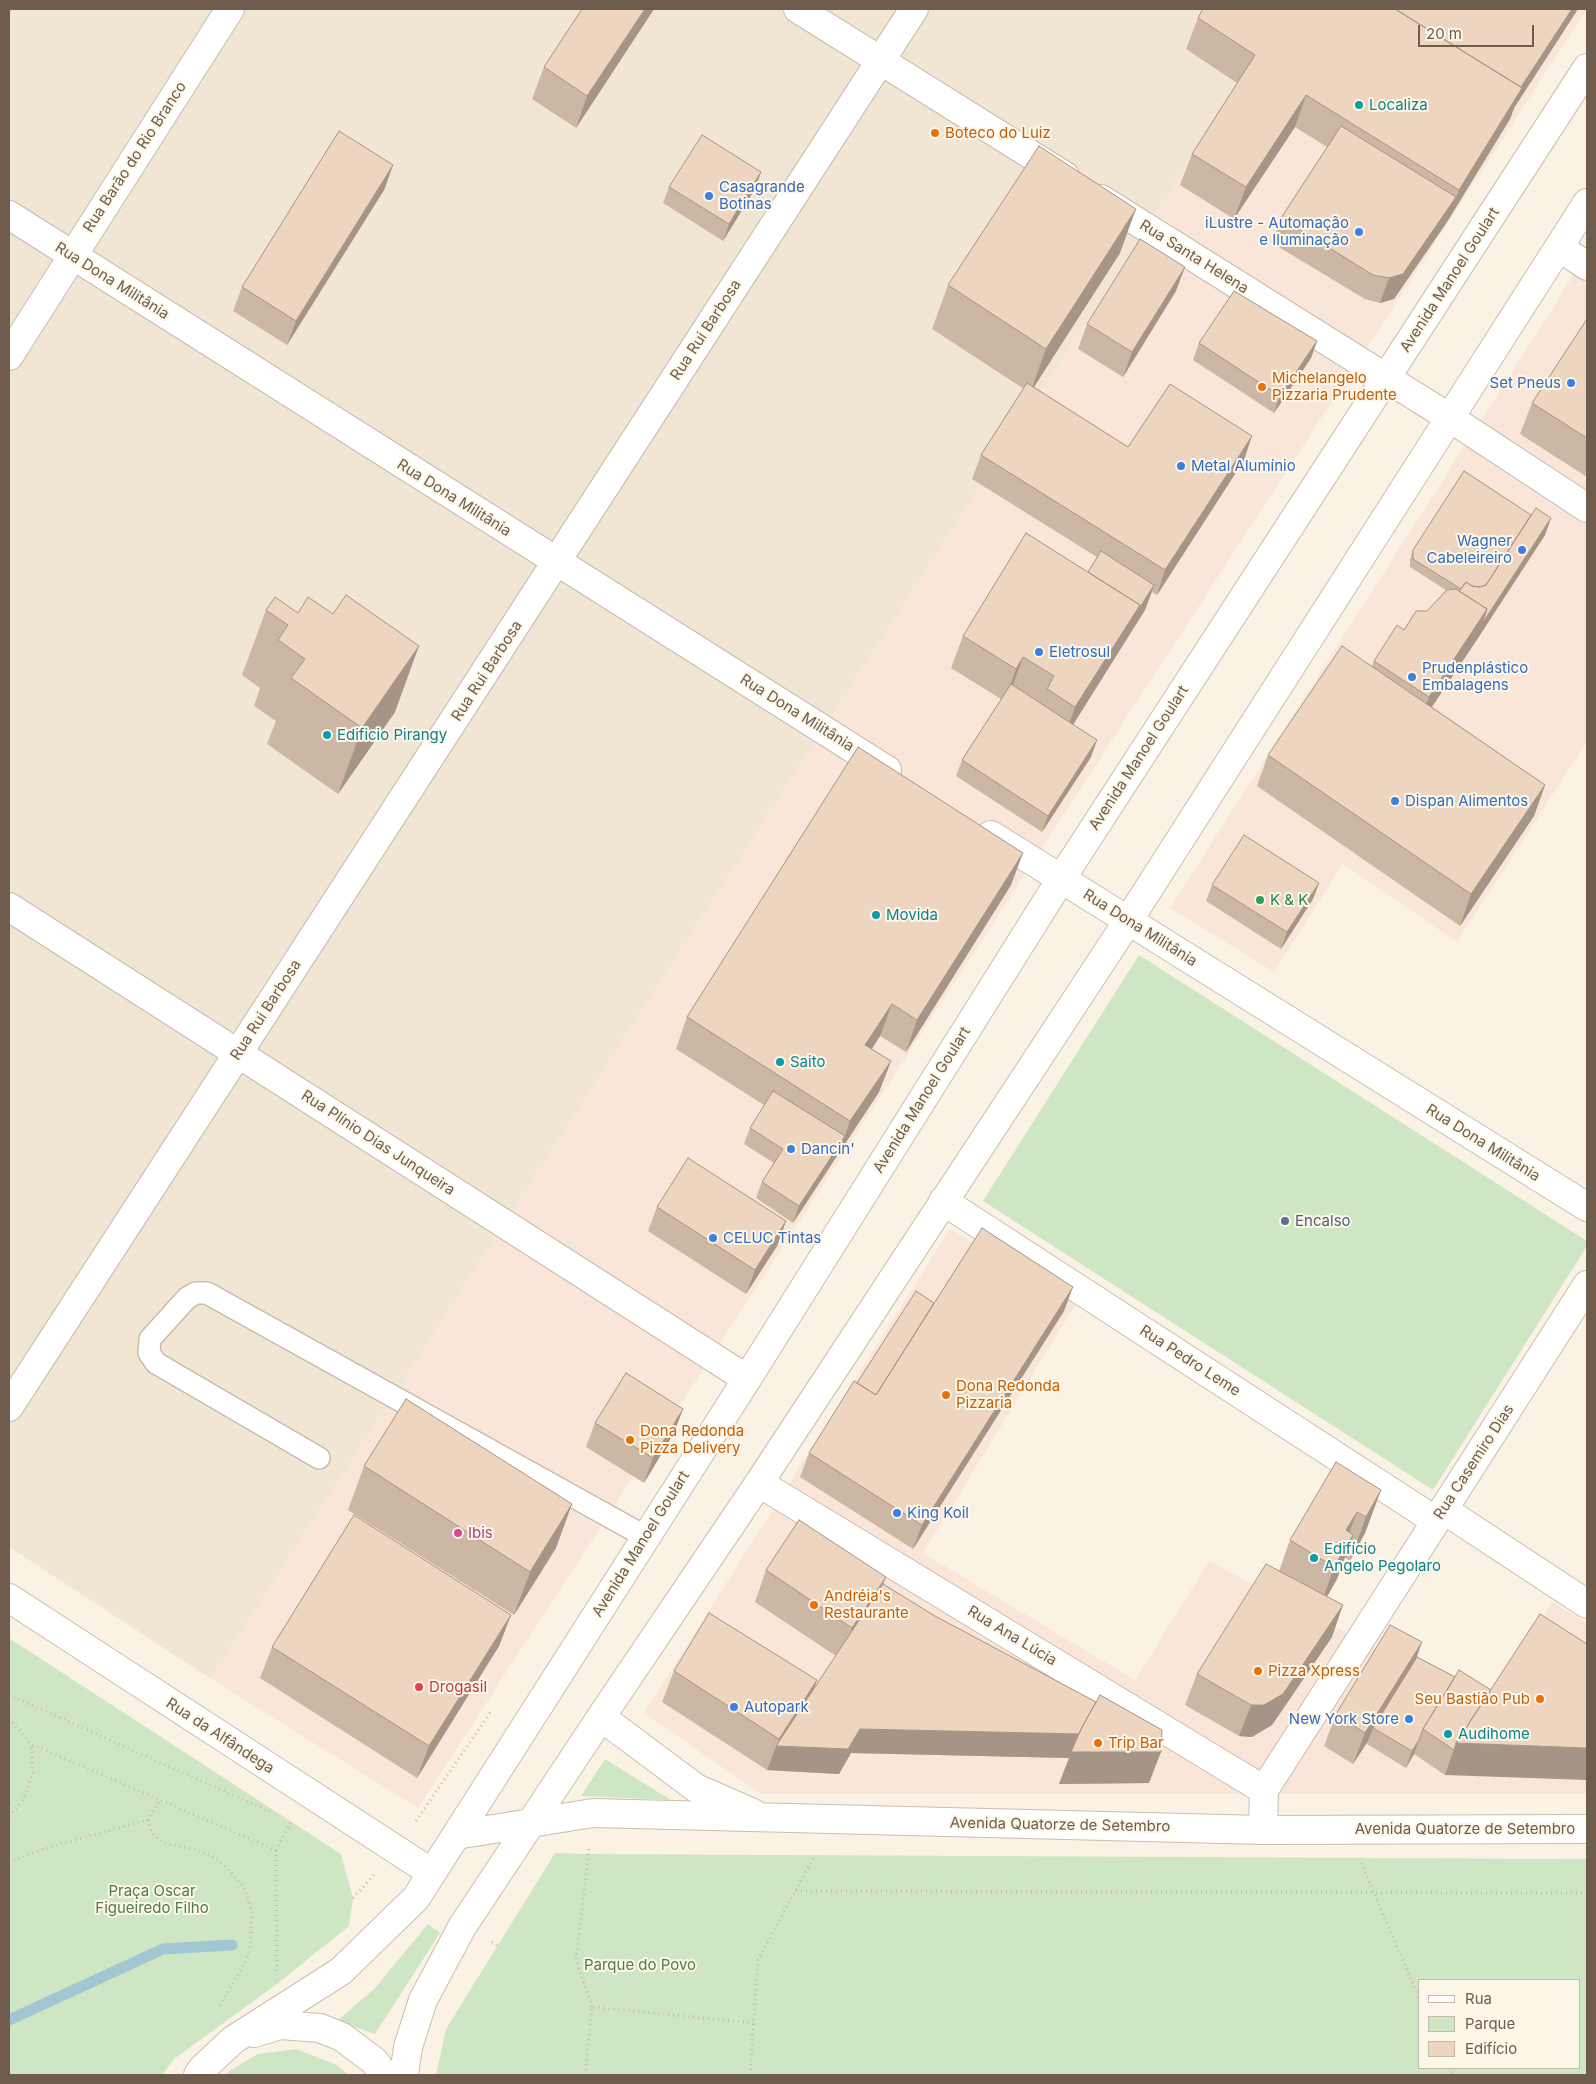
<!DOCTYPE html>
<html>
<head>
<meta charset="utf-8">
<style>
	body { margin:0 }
	#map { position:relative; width:1596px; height:2084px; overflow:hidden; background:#faf3e5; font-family:Inter,sans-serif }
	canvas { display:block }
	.frame { position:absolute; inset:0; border:10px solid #705c4d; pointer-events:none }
	.legend { position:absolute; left:1418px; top:1979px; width:162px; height:90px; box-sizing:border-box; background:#fdf7ea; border:1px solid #c5b9ab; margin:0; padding:6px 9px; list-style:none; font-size:15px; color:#705c4d }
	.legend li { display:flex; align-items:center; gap:10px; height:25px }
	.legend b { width:25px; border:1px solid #c5b9ab }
	.scale { position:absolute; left:1418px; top:25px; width:116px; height:22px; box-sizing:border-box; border:2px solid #705c4d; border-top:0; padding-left:6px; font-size:15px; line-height:18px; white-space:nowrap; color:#705c4d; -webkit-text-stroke:4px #fdf7ea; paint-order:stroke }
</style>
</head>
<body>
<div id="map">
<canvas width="1596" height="2084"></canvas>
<div class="frame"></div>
<ul class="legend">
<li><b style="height:6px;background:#fff"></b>Rua</li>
<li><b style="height:14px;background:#cfe6c5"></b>Parque</li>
<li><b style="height:14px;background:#edd5bf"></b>Edifício</li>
</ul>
<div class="scale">20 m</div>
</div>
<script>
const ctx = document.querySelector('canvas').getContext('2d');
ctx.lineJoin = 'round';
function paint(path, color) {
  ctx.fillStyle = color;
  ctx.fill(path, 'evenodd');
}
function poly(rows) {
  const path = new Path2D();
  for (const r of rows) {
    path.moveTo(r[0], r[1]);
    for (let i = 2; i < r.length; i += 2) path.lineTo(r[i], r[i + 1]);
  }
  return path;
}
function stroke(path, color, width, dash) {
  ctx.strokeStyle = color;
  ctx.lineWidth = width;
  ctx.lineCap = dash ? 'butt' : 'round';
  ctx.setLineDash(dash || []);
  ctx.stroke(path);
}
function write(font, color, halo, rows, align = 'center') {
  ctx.font = font + ' Inter,sans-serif';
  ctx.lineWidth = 4;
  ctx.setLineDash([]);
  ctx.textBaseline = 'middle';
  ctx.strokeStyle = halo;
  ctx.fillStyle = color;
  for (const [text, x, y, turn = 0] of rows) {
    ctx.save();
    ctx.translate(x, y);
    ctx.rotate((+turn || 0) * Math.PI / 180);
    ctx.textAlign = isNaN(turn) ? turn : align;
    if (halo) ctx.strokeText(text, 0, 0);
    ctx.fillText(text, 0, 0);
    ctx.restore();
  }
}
paint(poly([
	[9,9,1288,9,211,1679,9,1547]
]), '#f1e6d4');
paint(poly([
	[1288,9,1587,9,418,1808,211,1679],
	[1587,254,1587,742,1457,942,1343,864,1274,972,1170,908],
	[950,1229,1076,1304,923,1553,1135,1680,1209,1561,1485,1705,1553,1602,1587,1624,1587,1794,761,1794,644,1713]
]), '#f9e6d9');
paint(poly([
	[1139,955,1587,1241,1587,1246,1433,1490,983,1201],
	[9,1638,341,1854,353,1898,349,1926,277,1984,174,2059,162,2075,9,2075],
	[605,1759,671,1800,581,1796],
	[555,1853,589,1854,1587,1859,1587,2075,436,2075,446,2029],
	[1420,1980,1580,1980,1580,2068,1420,2068],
	[428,1924,440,1933,375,2034,337,2021,375,1988],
	[296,2049,337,2065,349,2075,225,2075,231,2070,258,2054]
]), '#cfe6c5');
stroke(poly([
	[9,2020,163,1949,232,1945]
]), '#a2c7d2', 11);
const lane = poly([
	[319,1458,156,1363,149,1353,150,1339,187,1298,196,1293,207,1293,646,1537]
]);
const street = poly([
	[798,9,1065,176],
	[1101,199,1450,418,1587,508],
	[9,215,887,770],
	[1559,247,1587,266],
	[9,356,230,9],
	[991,835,1587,1207],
	[9,907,747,1379],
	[943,1201,1436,1521],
	[9,1407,914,9],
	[759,1483,1264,1790],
	[1444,1510,1587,1604],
	[9,1598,432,1873],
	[1264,1790,1587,1285],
	[1263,1830,1264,1790]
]);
const secondary = poly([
	[601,1717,696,1788,753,1813],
	[456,1835,593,1813,1263,1830,1587,1829],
	[254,2033,280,2025,320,2028,342,2037,374,2061,385,2075],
	[198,2075,202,2069,233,2040,341,1971,416,1898,747,1379,1061,879,1587,68],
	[404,2075,408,2047,423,2000,462,1927,601,1717,759,1483,1128,921,1587,203]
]);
stroke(lane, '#cabcac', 24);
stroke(street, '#cabcac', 30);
stroke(secondary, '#cdbdab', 30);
stroke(poly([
	[9,1695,273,1813],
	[9,1719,31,1744,276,1850,291,1822],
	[9,1816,23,1800,33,1773,31,1744],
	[148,1820,152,1833,164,1843,194,1849,215,1858,228,1869,244,1887,249,1901,252,1914,250,1946,245,1963,219,2006],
	[416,1821,490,1713,493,1715],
	[589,1849,576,1960,592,2007],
	[276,1850,277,1971],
	[9,1862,53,1846,148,1820,160,1800],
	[1361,1863,1420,2000],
	[796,1891,1587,1893],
	[353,1898,374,1875],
	[492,1942,499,1946],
	[1449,2068,1452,2075],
	[585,2075,592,2007,754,2023],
	[750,2075,758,1960,815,1855]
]), '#d1b8a2', 3, [1, 4]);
stroke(lane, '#fff', 21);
stroke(street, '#fff', 28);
stroke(secondary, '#fff', 28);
paint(poly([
	[654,9,576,128,532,99,544,67],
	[1203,9,1578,9,1514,108,1510,119,1447,222,1394,299,1380,303,1365,299,1272,243,1281,218,1327,147,1295,127,1234,219,1180,185,1192,154,1237,83,1186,49,1198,18],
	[393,165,384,190,287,345,233,311,242,287],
	[761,172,755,189,723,241,663,203,669,187],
	[1120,253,1034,387,1128,447,1244,460,1157,595,1152,592,1145,610,1073,725,1091,757,1042,832,956,776,962,760,1001,699,951,668,963,636,1088,572,1097,557,972,479,981,455,1024,389,932,329,948,285],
	[1176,291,1123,377,1078,349,1087,324],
	[1587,319,1587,477,1520,434,1532,403],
	[1317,341,1311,358,1274,413,1193,360,1199,343],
	[1531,515,1551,518,1545,535,1476,641,1432,707,1545,785,1534,816,1460,926,1257,786,1268,755,1372,666,1374,661,1404,630,1427,611,1446,590,1410,567,1410,559,1413,550],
	[275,597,395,712,338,794,267,744,276,721,254,706,260,688,242,675,266,610],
	[1319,883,1313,899,1281,949,1206,901,1212,885],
	[1011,885,906,1052,880,1036,872,1049,891,1061,879,1092,793,1223,756,1198,762,1182,774,1163,744,1144,750,1128,764,1105,676,1049,687,1017],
	[657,1207,786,1221,777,1246,746,1294,648,1231],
	[934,1303,1064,1311,913,1549,800,1477,809,1453,857,1383],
	[595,1423,674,1433,644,1483,586,1447],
	[364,1466,556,1548,514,1615,348,1510],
	[1381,1490,1365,1533,1350,1561,1345,1558,1337,1579,1327,1597,1332,1637,1272,1725,1252,1737,1239,1736,1185,1705,1197,1674,1279,1571,1290,1540],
	[766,1570,883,1584,1149,1783,1059,1784,1069,1758,851,1753,839,1774,767,1770,662,1702,674,1671,817,1680,814,1688,836,1656,755,1602],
	[511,1615,499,1646,417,1778,260,1678,272,1647],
	[1417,1657,1455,1677,1491,1690,1445,1775,1414,1754,1406,1768,1367,1744,1368,1741,1353,1764,1324,1746,1336,1714]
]), '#ccb7a4');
paint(poly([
	[645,9,654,9,576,128,587,96],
	[1572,9,1578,9,1514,108,1510,119,1447,222,1394,299,1380,303,1389,278,1456,197,1459,190,1518,91],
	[1306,95,1295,127,1234,219,1246,187],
	[393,165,384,190,287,345,296,321],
	[761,172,755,189,723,241,729,224],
	[1136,209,1120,253,1030,393,1046,349],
	[1185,267,1176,291,1123,377,1132,352],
	[1317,341,1311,358,1274,413,1280,396],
	[1252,436,1244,460,1157,595,1165,570],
	[1551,518,1545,535,1476,641,1417,729,1429,697,1487,609],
	[1154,585,1145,610,1064,739,1075,707,1140,605],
	[419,646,395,712,338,794,362,728],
	[1023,657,1012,688,1005,701,1016,669],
	[1097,740,1091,757,1042,832,1048,816],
	[1545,785,1534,816,1460,926,1471,894],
	[1023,853,1011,885,906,1052,917,1020],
	[1319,883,1313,899,1281,949,1287,932],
	[892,1004,880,1036,854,1076,865,1045],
	[891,1061,879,1092,793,1223,799,1206,845,1136,850,1121],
	[786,1221,777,1246,746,1294,755,1270],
	[1073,1287,1064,1311,913,1549,922,1525],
	[683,1409,674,1433,644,1483,653,1458],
	[1381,1490,1365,1533,1350,1561,1366,1517],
	[572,1504,556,1548,514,1615,530,1572],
	[1357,1512,1341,1555,1353,1535,1337,1579,1319,1610,1334,1567,1346,1530],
	[886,1577,874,1609,840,1659,852,1628],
	[1343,1605,1332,1637,1272,1725,1252,1737,1239,1736,1251,1705],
	[511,1615,499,1646,417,1778,429,1746],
	[1422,1642,1411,1674,1373,1728,1368,1741,1353,1764,1365,1733],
	[817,1680,806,1712,860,1729,1079,1734,1161,1752,1149,1783,1059,1784,1069,1758,851,1753,839,1774,767,1770,779,1739],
	[1419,1740,1414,1754,1406,1768,1412,1751],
	[1456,1743,1587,1748,1587,1780,1445,1775]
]), '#a69586');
const building = poly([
	[582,9,645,9,587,96,544,67,582,9],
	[1203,9,1395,9,1522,88,1459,190,1306,95,1246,187,1192,154,1255,55,1198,18,1203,9],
	[1395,9,1572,9,1521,87,1395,9],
	[1341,126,1456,197,1403,274,1389,278,1373,275,1281,218,1341,126],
	[339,131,393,165,296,321,242,287,339,131],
	[702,135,761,172,729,224,669,187,702,135],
	[1039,146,1136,209,1046,349,948,285,1039,146],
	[1140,239,1185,267,1132,352,1087,324,1140,239],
	[1234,291,1317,341,1280,396,1199,343,1234,291],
	[1587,319,1587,438,1532,403,1587,319],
	[1027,383,1128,447,1170,384,1252,436,1165,570,981,455,1027,383],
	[1464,471,1531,515,1486,585,1480,587,1472,586,1466,582,1461,589,1413,559,1413,550,1464,471],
	[1536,508,1551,518,1482,624,1487,609,1459,591,1466,582,1472,586,1480,587,1486,585,1536,508],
	[1026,533,1140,605,1075,707,1047,689,1054,676,1023,657,1016,669,963,636,1026,533],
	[1101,551,1154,585,1137,612,1140,605,1088,572,1101,551],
	[1456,589,1487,609,1429,697,1374,661,1397,625,1404,630,1416,611,1427,611,1447,590,1456,589],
	[346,595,419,646,362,728,291,678,305,659,278,640,288,625,266,610,275,597,298,613,308,597,333,614,346,595],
	[1342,646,1545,785,1471,894,1268,755,1342,646],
	[1011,684,1097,740,1048,816,962,760,1011,684],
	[858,747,1023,853,917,1020,892,1004,865,1045,891,1061,850,1121,687,1017,858,747],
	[1244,835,1319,883,1287,932,1212,885,1244,835],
	[773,1091,845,1136,799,1206,762,1182,783,1149,750,1128,773,1091],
	[688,1158,786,1221,755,1270,657,1207,688,1158],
	[982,1228,1073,1287,922,1525,809,1453,854,1381,876,1395,982,1228],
	[916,1291,934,1303,876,1395,857,1383,916,1291],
	[626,1373,683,1409,653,1458,595,1423,626,1373],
	[406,1399,572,1504,530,1572,364,1466,406,1399],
	[1336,1462,1381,1490,1366,1517,1357,1512,1346,1530,1353,1535,1334,1567,1290,1540,1336,1462],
	[354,1515,511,1615,429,1746,272,1647,354,1515],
	[799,1520,886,1577,852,1628,766,1570,799,1520],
	[1266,1564,1343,1605,1283,1694,1264,1705,1251,1705,1197,1674,1266,1564],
	[883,1584,935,1616,1096,1702,1082,1727,1079,1734,860,1729,848,1749,776,1746,883,1584],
	[709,1613,817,1680,779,1739,674,1671,709,1613],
	[1540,1614,1587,1644,1587,1748,1456,1743,1540,1614],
	[1390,1625,1422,1642,1365,1733,1336,1714,1390,1625],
	[1417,1657,1455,1677,1423,1729,1419,1740,1412,1751,1373,1728,1417,1657],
	[1459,1670,1491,1690,1456,1743,1454,1750,1423,1729,1459,1670],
	[1100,1695,1162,1730,1161,1752,1071,1752,1082,1727,1100,1695]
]);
paint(building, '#edd5bf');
stroke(building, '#a69586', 1);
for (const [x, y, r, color] of [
	[1359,105,5,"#0f9aa8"],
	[935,133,5,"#e8710a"],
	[709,196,5,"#3f7fe0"],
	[1359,232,5,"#3f7fe0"],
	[1571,383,5,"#3f7fe0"],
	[1262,387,5,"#e8710a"],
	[1181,466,5,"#3f7fe0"],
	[1522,550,5,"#3f7fe0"],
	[1039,652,5,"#3f7fe0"],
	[1412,677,5,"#3f7fe0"],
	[327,735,5,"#0f9aa8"],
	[1395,801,5,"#3f7fe0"],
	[1260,900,5,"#2e9e5b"],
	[876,915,5,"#0f9aa8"],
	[780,1062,5,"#0f9aa8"],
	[791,1149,5,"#3f7fe0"],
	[1285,1221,5,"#5c6f8a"],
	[713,1238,5,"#3f7fe0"],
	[946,1395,5,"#e8710a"],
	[630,1440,5,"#e8710a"],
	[897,1513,5,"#3f7fe0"],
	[458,1533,5,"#d1479c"],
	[1314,1558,5,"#0f9aa8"],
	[814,1605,5,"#e8710a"],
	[1258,1671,5,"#e8710a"],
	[419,1687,5,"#e0444e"],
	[1540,1699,5,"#e8710a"],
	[734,1707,5,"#3f7fe0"],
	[1409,1719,5,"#3f7fe0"],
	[1448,1734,5,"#0f9aa8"],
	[1098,1743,5,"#e8710a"]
]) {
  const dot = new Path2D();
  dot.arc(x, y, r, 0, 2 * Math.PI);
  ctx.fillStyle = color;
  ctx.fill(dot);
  stroke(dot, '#fdf7ea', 2);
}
write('15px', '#0d838f', '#fdf7ea', [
	["Localiza",1369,105],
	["Edificio Pirangy",337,735],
	["Movida",886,915],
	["Saito",790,1062],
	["Edifício",1324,1549],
	["Angelo Pegolaro",1324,1566],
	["Audihome",1458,1734]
], 'left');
write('15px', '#c56008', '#fdf7ea', [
	["Boteco do Luiz",945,133],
	["Michelangelo",1272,378],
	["Pizzaria Prudente",1272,395],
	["Dona Redonda",956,1386],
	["Pizzaria",956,1403],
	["Dona Redonda",640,1431],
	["Pizza Delivery",640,1448],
	["Andréia's",824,1596],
	["Restaurante",824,1613],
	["Pizza Xpress",1268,1671],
	["Seu Bastião Pub",1530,1699,"right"],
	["Trip Bar",1108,1743]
], 'left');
write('15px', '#705c4d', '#fdf7ea', [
	["Rua Barão do Rio Branco",135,157,-57],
	["Rua Santa Helena",1194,257,32],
	["Avenida Manoel Goulart",1450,280,-57],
	["Rua Dona Militânia",112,281,32],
	["Rua Rui Barbosa",706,330,-57],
	["Rua Dona Militânia",454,498,32],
	["Rua Rui Barbosa",487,671,-57],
	["Rua Dona Militânia",797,713,32],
	["Avenida Manoel Goulart",1139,758,-57],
	["Rua Dona Militânia",1140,928,32],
	["Rua Rui Barbosa",266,1010,-57],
	["Avenida Manoel Goulart",922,1100,-58],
	["Rua Plínio Dias Junqueira",378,1143,33],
	["Rua Dona Militânia",1483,1143,32],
	["Rua Pedro Leme",1190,1361,33],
	["Rua Casemiro Dias",1474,1462,-57],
	["Avenida Manoel Goulart",641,1544,-58],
	["Rua Ana Lúcia",1012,1636,31],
	["Rua da Alfândega",220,1736,33],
	["Avenida Quatorze de Setembro",1060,1825,1],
	["Avenida Quatorze de Setembro",1465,1829]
]);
write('15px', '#366cbe', '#fdf7ea', [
	["Casagrande",719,187],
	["Botinas",719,204],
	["iLustre - Automação",1349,223,"right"],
	["e Iluminação",1349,240,"right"],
	["Set Pneus",1561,383,"right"],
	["Metal Alumínio",1191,466],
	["Wagner",1512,541,"right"],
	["Cabeleireiro",1512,558,"right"],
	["Eletrosul",1049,652],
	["Prudenplástico",1422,668],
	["Embalagens",1422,685],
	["Dispan Alimentos",1405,801],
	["Dancin'",801,1149],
	["CELUC Tintas",723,1238],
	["King Koil",907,1513],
	["Autopark",744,1707],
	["New York Store",1399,1719,"right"]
], 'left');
write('15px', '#27864d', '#fdf7ea', [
	["K & K",1270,900]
], 'left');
write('15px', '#4e5e75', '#fdf7ea', [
	["Encalso",1295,1221]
], 'left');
write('15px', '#b23c85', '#fdf7ea', [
	["Ibis",468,1533]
], 'left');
write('15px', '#be3a42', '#fdf7ea', [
	["Drogasil",429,1687]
], 'left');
write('15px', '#547a49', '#fdf7ea', [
	["Praça Oscar",152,1891],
	["Figueiredo Filho",152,1908],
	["Parque do Povo",640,1965]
]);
</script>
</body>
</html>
